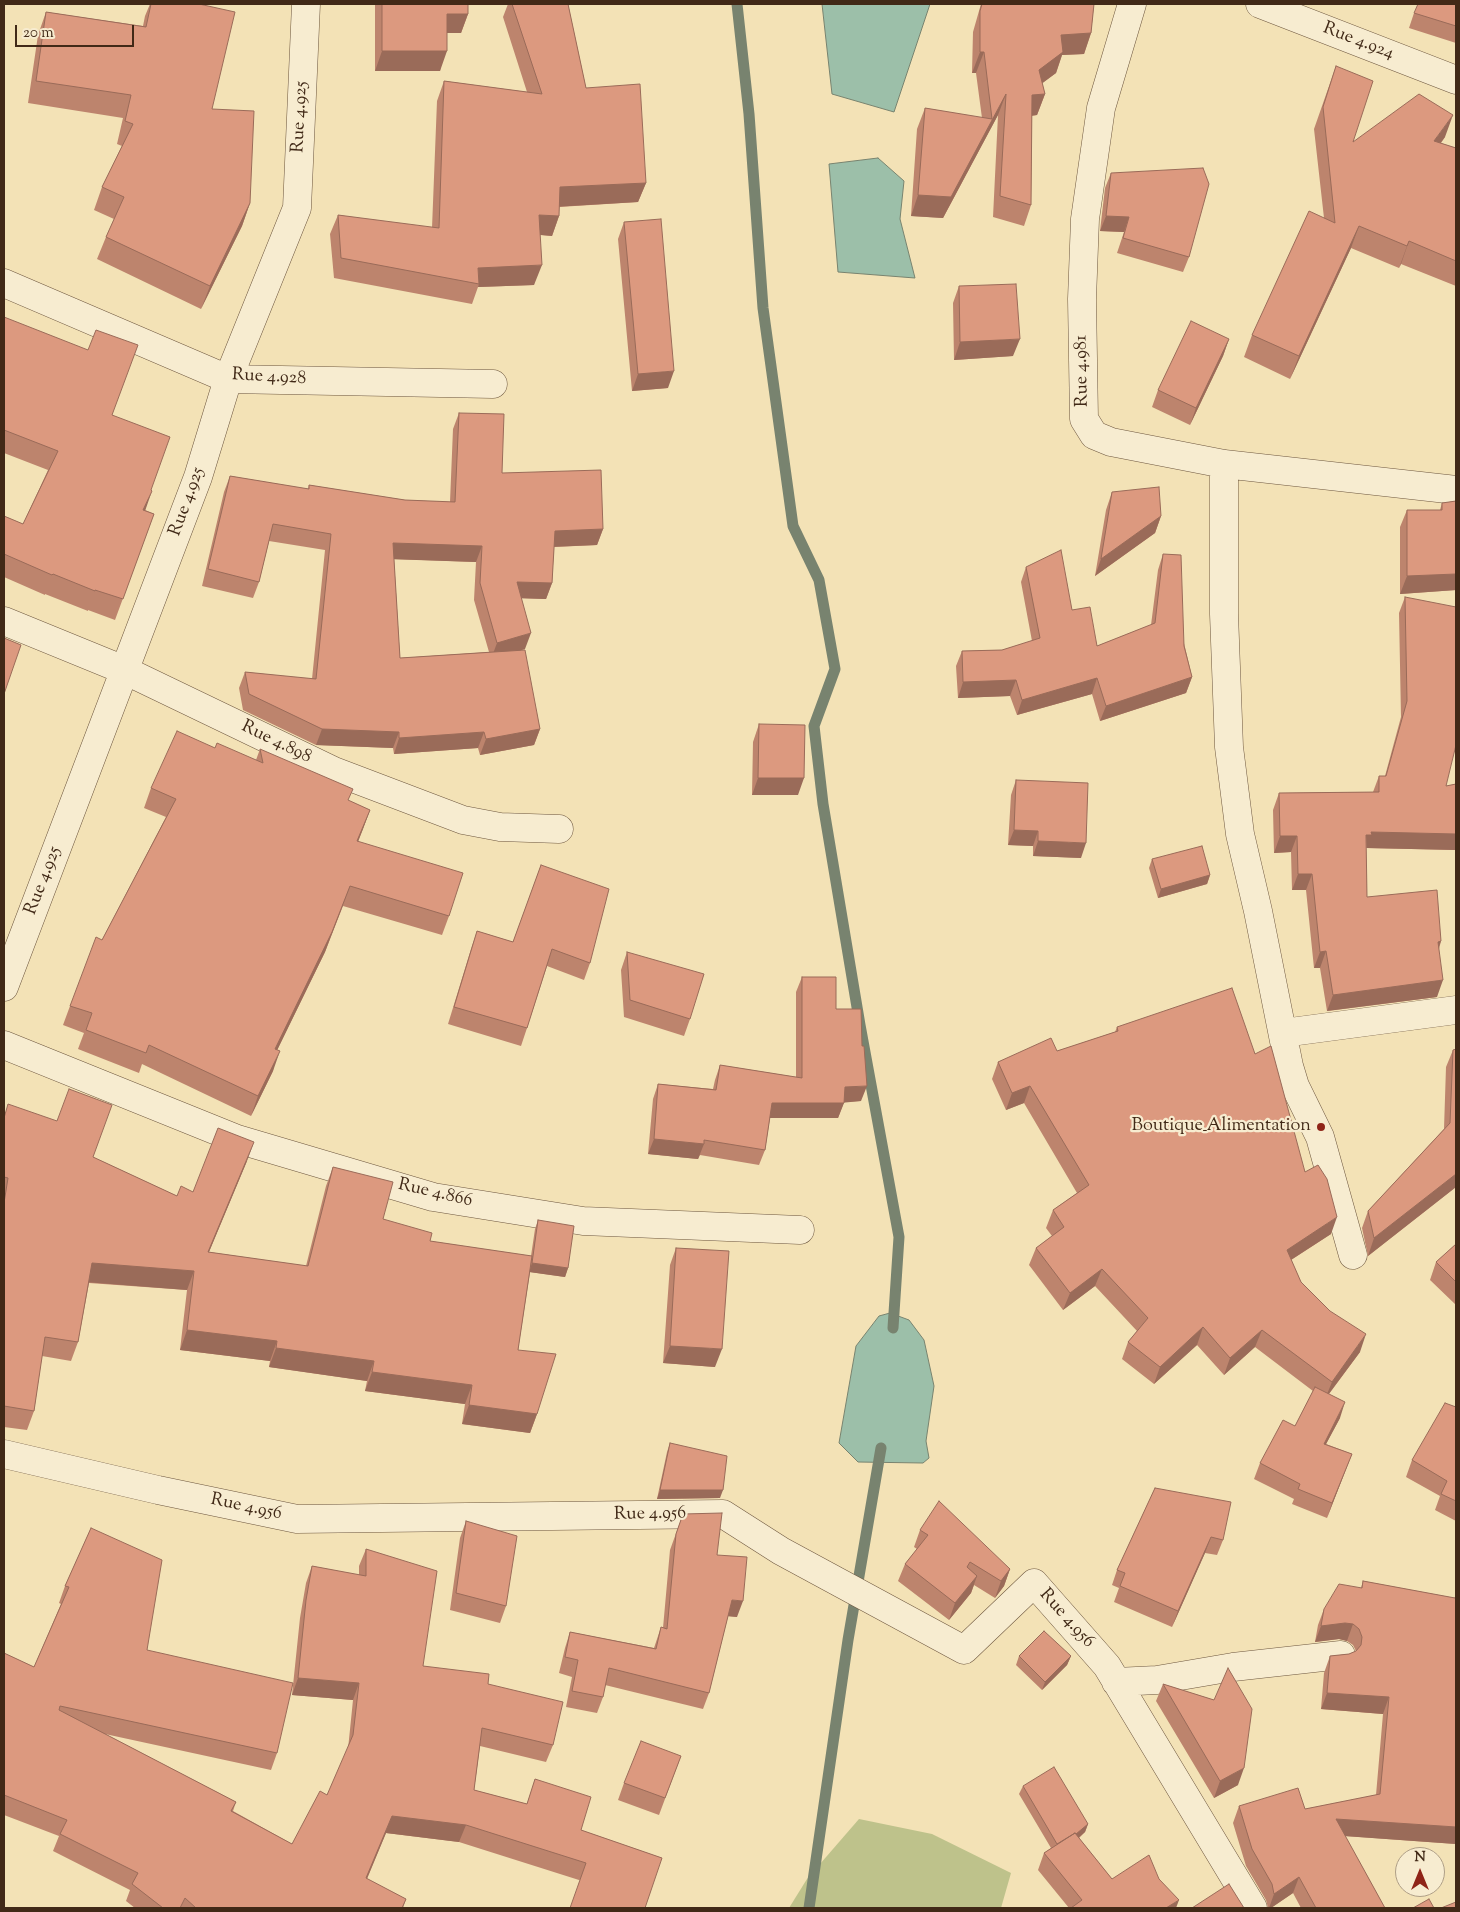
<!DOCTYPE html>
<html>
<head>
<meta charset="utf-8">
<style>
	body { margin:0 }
	#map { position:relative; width:1460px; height:1912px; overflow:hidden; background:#f3e2b6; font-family:"Sorts Mill Goudy",serif }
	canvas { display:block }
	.frame { position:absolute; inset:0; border:5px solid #412917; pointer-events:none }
	.north { position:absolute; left:1395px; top:1847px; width:50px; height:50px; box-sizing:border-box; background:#f7ecd0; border:1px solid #ae9e86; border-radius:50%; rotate:0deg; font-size:14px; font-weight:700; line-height:20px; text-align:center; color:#412917 }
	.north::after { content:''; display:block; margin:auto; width:18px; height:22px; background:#8f2418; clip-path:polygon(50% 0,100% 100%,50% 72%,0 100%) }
	.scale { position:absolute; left:15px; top:25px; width:119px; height:22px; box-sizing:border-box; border:2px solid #412917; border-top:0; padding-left:6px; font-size:15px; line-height:18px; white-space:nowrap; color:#412917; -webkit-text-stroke:4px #f7ecd0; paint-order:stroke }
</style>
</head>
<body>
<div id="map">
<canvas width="1460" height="1912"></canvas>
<div class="frame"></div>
<div class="north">N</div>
<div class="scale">20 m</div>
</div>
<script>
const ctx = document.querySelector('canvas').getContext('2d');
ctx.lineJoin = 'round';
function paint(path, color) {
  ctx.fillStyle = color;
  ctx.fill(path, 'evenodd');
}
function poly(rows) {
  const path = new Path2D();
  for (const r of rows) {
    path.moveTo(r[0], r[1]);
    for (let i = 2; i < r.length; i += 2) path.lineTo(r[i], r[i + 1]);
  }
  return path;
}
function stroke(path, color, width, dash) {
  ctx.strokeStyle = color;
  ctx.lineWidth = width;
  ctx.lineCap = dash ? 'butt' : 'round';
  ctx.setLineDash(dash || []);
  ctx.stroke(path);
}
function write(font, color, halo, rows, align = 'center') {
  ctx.font = font + ' "Sorts Mill Goudy",serif';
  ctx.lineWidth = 4.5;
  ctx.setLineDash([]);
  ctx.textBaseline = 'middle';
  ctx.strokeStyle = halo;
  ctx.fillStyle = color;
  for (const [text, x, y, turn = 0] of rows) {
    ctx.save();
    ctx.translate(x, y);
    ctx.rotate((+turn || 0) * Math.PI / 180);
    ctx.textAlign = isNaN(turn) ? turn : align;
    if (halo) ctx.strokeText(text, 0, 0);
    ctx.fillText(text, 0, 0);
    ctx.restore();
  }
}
paint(poly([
	[859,1819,932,1834,1011,1873,1001,1908,789,1908,807,1879]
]), '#bec28b');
const water = poly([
	[822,4,930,4,894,112,832,94,822,4],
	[878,158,904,181,900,219,915,278,838,272,829,164,878,158],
	[890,1313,909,1320,924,1340,934,1386,926,1441,929,1458,923,1463,858,1462,839,1443,856,1346,879,1316,890,1313]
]);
paint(water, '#9cbfa9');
stroke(water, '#78836f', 1);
stroke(poly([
	[737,4,749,114,763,308,793,526,819,580,835,669,814,726,823,804,860,1025,899,1237,893,1328],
	[809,1908,848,1640,881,1448]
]), '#78836f', 11);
const minor = poly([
	[1132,4,1101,108,1085,219,1082,299,1084,419,1094,435,1111,442,1224,464,1456,490],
	[1260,4,1456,80],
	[4,283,228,379,493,384],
	[1224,464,1224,614,1229,747,1240,834,1258,911,1289,1066,1295,1086,1320,1137,1353,1255],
	[4,621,124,670,334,771,463,820,500,827,559,829],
	[4,987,198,477,228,379,297,208,306,4],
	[1283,1033,1456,1010],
	[4,1045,237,1139,433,1197,583,1221,800,1230],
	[4,1454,158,1490,297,1519,723,1514,781,1551,964,1650,1034,1583,1107,1666,1253,1908],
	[1116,1682,1157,1680,1233,1667,1341,1655]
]);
stroke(minor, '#6e573f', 29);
stroke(minor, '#f7ecd0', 28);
paint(poly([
	[150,4,199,4,212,109,250,203,242,226,201,309,97,259,106,237,114,219,94,210,102,187,122,146,117,144,123,118,28,103,38,35,46,12,143,26,145,16],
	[375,4,468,4,468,14,461,33,447,33,440,71,375,71],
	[508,4,568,4,586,88,646,183,638,202,559,207,559,216,552,236,540,235,534,285,478,287,472,304,334,278,330,234,338,215,432,228,437,101,444,81,527,92,503,17],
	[981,4,1094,4,1091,33,1084,54,1062,55,1056,73,1042,83,1045,94,1037,115,1032,116,1031,205,1024,226,993,217,998,115,943,218,911,216,917,129,925,108,982,118,976,73,972,73,973,32],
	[1456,4,1456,43,1409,28,1414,13],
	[1336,66,1353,142,1445,137,1441,143,1456,148,1456,286,1401,264,1399,268,1351,248,1290,379,1244,357,1252,335,1324,218,1314,129],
	[1111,173,1189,257,1183,272,1117,253,1124,232,1100,231,1105,188],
	[624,222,668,388,632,391,618,239],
	[959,286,1013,356,954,360,953,303],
	[4,317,112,415,151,490,145,510,154,514,115,620,88,610,88,611,45,594,45,595,4,577,4,516,23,524,48,470,4,453],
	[1229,339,1223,356,1190,425,1152,407,1158,390],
	[459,413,502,473,603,529,597,545,554,547,552,583,546,599,521,598,525,649,521,650,540,729,534,745,480,755,478,748,394,754,393,748,316,745,243,710,239,688,245,672,312,679,325,550,269,541,259,582,253,598,202,586,224,492,230,476,308,489,309,485,405,500,450,502,453,429],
	[394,559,476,562,474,600,489,652,400,658],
	[1112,492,1161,516,1155,533,1095,576,1106,510],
	[1456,501,1456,590,1400,594,1400,527,1407,510,1440,510,1442,503],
	[1163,554,1192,677,1186,693,1100,721,1092,694,1017,715,1010,696,958,698,956,666,962,651,1002,650,1032,641,1021,582,1026,567,1072,610,1097,646,1151,625,1158,570],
	[1405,597,1446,786,1456,784,1456,850,1366,848,1367,897,1441,941,1439,949,1437,997,1327,1011,1320,968,1314,968,1306,890,1292,890,1291,852,1274,853,1273,810,1279,793,1373,792,1379,776,1385,776,1401,717,1399,613],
	[759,724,798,795,752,795,753,742],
	[215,748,256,760,260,749,349,801,370,810,358,842,449,916,442,935,343,906,325,952,277,1050,273,1071,251,1116,142,1064,139,1073,78,1049,84,1033,63,1025,70,1006,102,940,166,817,144,808,151,788],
	[1016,780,1081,858,1033,856,1033,846,1008,845,1011,795],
	[1152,859,1210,875,1207,884,1158,898,1149,868],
	[541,865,590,963,584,980,547,966,527,1028,521,1046,448,1024,471,949,477,931,513,942],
	[627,952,690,1019,684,1036,624,1017,621,970],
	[802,977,836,1009,861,1101,844,1102,838,1118,770,1118,765,1150,759,1165,700,1155,698,1159,648,1154,653,1099,658,1084,713,1089,715,1080,720,1065,796,1077,796,992],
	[1117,1027,1255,1054,1331,1234,1291,1260,1301,1282,1360,1352,1329,1394,1340,1418,1326,1444,1352,1454,1327,1518,1292,1504,1294,1499,1254,1479,1260,1463,1295,1426,1313,1391,1255,1347,1224,1375,1197,1345,1154,1384,1122,1359,1128,1342,1137,1331,1095,1286,1063,1310,1029,1265,1036,1248,1052,1236,1046,1228,1053,1210,1077,1193,1024,1103,1006,1110,992,1079,998,1062,1057,1051,1115,1032],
	[1453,1050,1456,1187,1368,1256,1362,1228,1368,1211,1444,1129,1446,1067],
	[4,1117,93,1157,177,1196,193,1192,247,1161,209,1252,306,1266,326,1186,333,1167,383,1219,430,1241,531,1256,535,1229,538,1220,568,1268,565,1277,530,1272,518,1350,537,1414,530,1433,462,1424,465,1404,365,1391,367,1381,269,1367,270,1361,180,1350,187,1290,89,1283,78,1342,71,1361,42,1356,34,1411,27,1430,4,1427],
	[1456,1244,1456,1305,1430,1280,1436,1262],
	[676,1248,715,1367,663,1363,670,1265],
	[1456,1407,1456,1521,1435,1510,1440,1496,1406,1477,1412,1460],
	[670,1443,720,1498,657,1499,667,1452],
	[1155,1488,1223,1540,1217,1555,1205,1553,1172,1627,1114,1602,1119,1588,1112,1585,1117,1570],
	[683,1514,717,1555,737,1617,728,1616,709,1693,703,1709,605,1685,603,1697,597,1713,566,1707,572,1677,559,1673,565,1648,570,1632,654,1648,661,1627,663,1628,670,1550],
	[466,1521,506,1606,500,1623,450,1610,460,1538],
	[91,1528,147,1650,277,1753,271,1770,105,1734,236,1802,233,1811,292,1844,327,1795,348,1749,353,1700,292,1695,300,1618,306,1583,312,1566,359,1575,359,1566,366,1549,423,1666,488,1684,553,1745,546,1762,480,1746,474,1790,527,1804,535,1779,581,1830,662,1858,579,1880,459,1842,386,1833,367,1879,406,1899,403,1908,135,1908,126,1901,130,1890,53,1851,59,1836,4,1815,4,1653,34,1667,61,1604,59,1603,65,1586],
	[920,1530,1010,1569,1004,1586,995,1598,974,1585,971,1593,949,1620,898,1581,905,1564,917,1549,914,1547],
	[1363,1581,1455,1598,1456,1595,1456,1844,1345,1836,1385,1908,1301,1908,1293,1893,1271,1908,1268,1908,1266,1900,1246,1866,1233,1823,1239,1806,1305,1809,1376,1795,1383,1714,1321,1709,1324,1673,1330,1656,1349,1654,1356,1651,1353,1645,1347,1641,1339,1639,1315,1642,1318,1625,1324,1609,1361,1588],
	[1019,1656,1071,1656,1067,1665,1042,1690,1016,1665],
	[1163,1684,1214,1700,1238,1785,1214,1798,1156,1701],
	[681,1756,659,1815,618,1800,624,1783],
	[1023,1786,1088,1824,1085,1832,1079,1838,1112,1879,1159,1879,1176,1908,1069,1908,1038,1870,1044,1853,1051,1848,1019,1794]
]), '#bd846d');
paint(poly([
	[447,14,468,14,461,33,440,33],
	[1091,33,1084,54,1062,55,1056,73,1032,91,1039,70,1061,35],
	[382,51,447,51,440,71,375,71],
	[980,52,984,52,976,73,972,73],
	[1006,94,998,115,943,218,911,216,918,195,951,197],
	[1045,94,1037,115,1025,116,1032,95],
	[1453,115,1445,137,1425,163,1434,141],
	[646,183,638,202,553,207,560,187],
	[250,203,242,226,201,309,210,286],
	[539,215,559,216,552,236,532,234],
	[1106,216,1129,217,1124,232,1100,231],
	[1359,226,1351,248,1290,379,1299,356],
	[1409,241,1401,264,1399,268,1407,246],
	[542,265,534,285,478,287,479,284,478,268],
	[1020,339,1013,356,954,360,960,342],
	[1229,339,1223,356,1190,425,1196,408],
	[674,371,668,388,632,391,638,374],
	[152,491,145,511,143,510],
	[1161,516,1155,533,1095,576,1101,559],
	[603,529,597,545,549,547,555,531],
	[393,543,482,546,476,562,387,559],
	[1456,574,1456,590,1400,594,1407,576],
	[517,582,552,583,546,599,511,598],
	[531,633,525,649,491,659,497,643],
	[1192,677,1186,693,1100,721,1106,706],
	[1097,678,1092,694,1017,715,1022,700],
	[1016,680,1010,696,958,698,963,682],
	[322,729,399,732,393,748,316,745],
	[540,729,534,745,480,755,486,739],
	[484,732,478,748,394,754,399,738],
	[758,778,804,778,798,795,752,795],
	[370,810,363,829,350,861,357,841],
	[1014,830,1038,831,1033,846,1008,845],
	[1371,832,1456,834,1456,850,1367,848,1366,835],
	[1280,836,1297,836,1291,852,1274,853],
	[1038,841,1086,843,1081,858,1033,856],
	[1298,874,1312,874,1306,890,1292,890],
	[1210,875,1207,884,1158,898,1161,889],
	[350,886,325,952,268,1069,275,1049],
	[1441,941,1435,958,1438,942],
	[1326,951,1320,968,1314,968,1320,952],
	[1443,980,1437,997,1327,1011,1333,995],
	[280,1051,273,1071,251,1116,258,1096],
	[867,1086,861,1101,840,1103,845,1087],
	[1030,1086,1024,1103,1006,1110,1012,1093],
	[772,1103,844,1103,838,1118,767,1118],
	[654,1139,704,1144,698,1159,648,1154],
	[254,1142,247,1161,201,1271,208,1252],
	[1456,1174,1456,1187,1368,1256,1374,1238],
	[1337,1217,1331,1234,1280,1267,1287,1250],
	[92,1263,194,1271,187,1290,85,1282],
	[532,1263,568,1268,565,1277,529,1272],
	[1102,1269,1095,1286,1063,1310,1070,1293],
	[1203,1327,1197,1345,1154,1384,1160,1367],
	[187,1330,277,1341,270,1361,180,1350],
	[1262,1330,1255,1347,1224,1375,1230,1358],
	[1366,1334,1360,1352,1325,1399,1332,1382],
	[670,1346,722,1349,715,1367,663,1363],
	[276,1348,374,1361,367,1381,269,1367],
	[372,1372,472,1385,465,1404,365,1391],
	[1345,1402,1340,1418,1318,1459,1324,1444],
	[469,1405,537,1414,530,1433,462,1424],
	[1352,1454,1346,1469,1327,1518,1332,1503],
	[660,1490,723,1490,720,1498,657,1499],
	[1211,1537,1205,1553,1172,1627,1178,1611],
	[1010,1569,1004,1586,995,1598,1001,1581],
	[977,1576,971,1593,949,1620,955,1603],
	[732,1600,743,1601,737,1617,726,1616],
	[1345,1623,1353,1624,1347,1641,1339,1639,1315,1642,1321,1626],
	[1071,1656,1067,1665,1042,1690,1045,1682],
	[298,1678,359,1683,353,1700,292,1695],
	[1327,1693,1389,1697,1383,1714,1321,1709],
	[1244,1768,1238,1785,1214,1798,1220,1781],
	[392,1816,466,1825,459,1842,386,1833,360,1895,366,1878],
	[1336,1819,1456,1827,1456,1844,1330,1835],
	[1088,1824,1085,1832,1056,1857,1060,1848],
	[1299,1877,1293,1893,1271,1908,1269,1908,1274,1894],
	[1179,1900,1176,1908,1166,1908]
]), '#9a6b59');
const building = poly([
	[151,4,199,4,235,12,212,109,254,111,250,203,210,286,106,237,124,197,102,187,133,124,125,121,131,95,36,81,46,12,146,27,151,4],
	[382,4,468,4,468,14,447,14,447,51,382,51,382,4],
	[512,4,568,4,586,88,640,84,646,183,560,187,559,216,539,215,542,265,478,268,479,284,341,258,338,215,439,228,444,81,542,94,512,4],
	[982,4,1094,4,1091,33,1061,35,1063,52,1039,70,1045,94,1032,95,1031,205,1000,196,1006,94,951,197,918,195,925,108,992,119,984,52,980,52,980,11,982,4],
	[1418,4,1456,4,1456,26,1414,13,1418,4],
	[1336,66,1373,81,1353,142,1419,94,1453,115,1434,141,1456,148,1456,261,1409,241,1407,246,1359,226,1299,356,1252,335,1309,211,1335,223,1323,107,1336,66],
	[1203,168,1209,184,1189,257,1123,238,1129,217,1106,216,1111,173,1203,168],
	[661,219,674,371,638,374,624,222,661,219],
	[1016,284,1020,339,960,342,959,286,1016,284],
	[4,317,88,350,96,330,138,345,112,415,170,437,151,490,152,491,143,510,154,514,123,599,95,590,95,591,53,574,52,575,4,554,4,516,23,524,58,451,4,430,4,317],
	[1191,321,1229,339,1196,408,1158,390,1191,321],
	[459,413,504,414,502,473,601,470,603,529,555,531,552,583,517,582,531,633,497,643,480,583,482,546,393,543,400,658,525,650,540,729,486,739,484,732,399,738,399,732,322,729,249,694,245,672,316,679,331,534,273,524,259,582,208,569,230,476,309,489,309,485,405,500,455,502,459,413],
	[1159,487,1161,516,1101,559,1112,492,1159,487],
	[1456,501,1456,574,1407,576,1407,510,1442,510,1442,503,1456,501],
	[1061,550,1072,610,1090,607,1097,646,1155,623,1163,554,1181,555,1184,646,1192,677,1106,706,1097,678,1022,700,1016,680,963,682,962,651,1002,650,1040,638,1026,567,1061,550],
	[1405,597,1456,607,1456,745,1446,786,1456,784,1456,834,1371,832,1372,835,1366,835,1367,897,1437,890,1441,941,1438,942,1443,980,1333,995,1326,951,1320,952,1312,874,1298,874,1297,836,1280,836,1279,793,1379,792,1379,776,1386,776,1407,701,1405,597],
	[4,638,21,645,4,694,4,638],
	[759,724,805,725,804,778,758,778,759,724],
	[177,731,215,748,217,743,263,763,260,749,353,789,348,800,370,810,357,841,463,873,449,916,350,886,332,932,275,1049,280,1051,258,1096,149,1045,146,1053,86,1030,92,1013,70,1006,96,937,102,940,176,799,151,788,177,731],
	[1016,780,1088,783,1086,843,1038,841,1038,831,1014,830,1016,780],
	[1202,846,1210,875,1161,889,1152,859,1202,846],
	[541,865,609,889,590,963,552,949,527,1028,454,1007,477,931,513,942,541,865],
	[627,952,704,974,690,1019,630,1000,627,952],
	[802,977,836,977,836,1009,861,1009,862,1046,864,1046,867,1086,845,1087,844,1103,772,1103,765,1150,704,1140,704,1144,654,1139,658,1084,716,1090,720,1065,802,1078,802,977],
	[1232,988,1255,1054,1271,1046,1305,1172,1318,1165,1327,1179,1337,1217,1287,1250,1301,1282,1330,1311,1366,1334,1332,1382,1262,1330,1230,1358,1203,1327,1160,1367,1128,1342,1148,1318,1102,1269,1070,1293,1036,1248,1064,1227,1053,1210,1089,1185,1030,1086,1012,1093,998,1062,1051,1038,1057,1051,1118,1031,1117,1027,1232,988],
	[1456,1049,1456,1174,1374,1238,1368,1211,1450,1123,1453,1050,1456,1049],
	[69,1089,112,1105,93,1157,177,1196,181,1186,193,1192,218,1128,254,1142,208,1252,308,1266,333,1167,393,1182,383,1219,432,1233,430,1241,532,1256,518,1350,556,1354,537,1414,469,1405,472,1385,372,1372,374,1361,276,1348,277,1341,187,1330,194,1271,92,1263,78,1342,45,1337,34,1411,4,1406,4,1203,8,1178,4,1177,4,1118,8,1104,57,1121,69,1089],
	[538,1220,574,1226,568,1268,532,1263,538,1220],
	[1456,1244,1456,1282,1436,1262,1456,1244],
	[676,1248,729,1251,722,1349,670,1346,676,1248],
	[1315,1387,1345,1402,1324,1444,1352,1454,1332,1503,1298,1489,1300,1484,1260,1463,1283,1420,1295,1426,1315,1387],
	[1445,1403,1456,1407,1456,1501,1441,1494,1447,1481,1412,1460,1445,1403],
	[670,1443,727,1456,723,1490,660,1490,670,1443],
	[1155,1488,1231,1502,1223,1540,1211,1537,1178,1611,1120,1586,1125,1573,1117,1570,1155,1488],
	[939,1501,1010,1569,1001,1581,970,1562,967,1567,977,1576,955,1603,905,1564,928,1535,920,1530,939,1501],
	[722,1513,717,1555,747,1557,743,1601,732,1600,709,1693,609,1668,603,1697,572,1691,578,1660,565,1657,570,1632,656,1649,661,1627,667,1629,676,1534,683,1514,722,1513],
	[466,1521,517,1536,506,1606,456,1593,466,1521],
	[91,1528,162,1560,147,1650,293,1683,277,1753,60,1706,59,1710,236,1802,231,1811,292,1844,320,1791,327,1795,353,1735,359,1683,298,1678,306,1600,312,1566,366,1576,366,1549,437,1571,423,1666,489,1674,488,1684,563,1702,553,1745,482,1728,474,1790,527,1804,535,1779,591,1797,581,1830,662,1858,645,1908,570,1908,586,1863,466,1825,392,1816,366,1878,406,1899,402,1908,196,1908,185,1898,180,1908,163,1908,132,1884,138,1873,60,1834,67,1820,4,1795,4,1653,34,1667,69,1587,65,1586,91,1528],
	[1363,1581,1455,1598,1456,1595,1456,1827,1336,1819,1385,1908,1316,1908,1299,1877,1274,1894,1272,1884,1252,1849,1239,1806,1298,1788,1305,1809,1380,1794,1389,1697,1327,1693,1330,1656,1349,1654,1356,1651,1361,1645,1362,1637,1359,1629,1353,1624,1345,1623,1321,1626,1324,1609,1339,1584,1362,1588,1363,1581],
	[1044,1631,1071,1656,1045,1682,1019,1656,1044,1631],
	[1228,1668,1252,1709,1244,1768,1220,1781,1163,1684,1214,1700,1228,1668],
	[641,1741,681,1756,665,1798,624,1783,641,1741],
	[1054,1767,1088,1824,1076,1834,1075,1833,1057,1844,1023,1786,1054,1767],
	[1075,1833,1112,1879,1149,1855,1159,1879,1179,1900,1166,1908,1071,1908,1082,1900,1044,1853,1075,1833],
	[1229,1884,1244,1908,1192,1908,1229,1884],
	[1429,1899,1434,1908,1413,1908,1429,1899],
	[1456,1902,1456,1908,1441,1908,1456,1902]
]);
paint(building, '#dc997f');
stroke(building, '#9a6b59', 1);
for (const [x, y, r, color] of [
	[1321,1127,5,"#8f2418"]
]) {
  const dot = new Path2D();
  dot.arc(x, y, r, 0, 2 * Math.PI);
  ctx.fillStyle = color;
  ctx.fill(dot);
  stroke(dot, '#f7ecd0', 2);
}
write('18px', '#412917', '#f7ecd0', [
	["Rue 4.924",1358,42,21],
	["Rue 4.925",301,117,-87],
	["Rue 4.981",1083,371,-91],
	["Rue 4.928",269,378,3],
	["Rue 4.925",188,502,-70],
	["Rue 4.898",276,743,26],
	["Rue 4.925",44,881,-69],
	["Rue 4.866",435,1194,13],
	["Rue 4.956",246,1508,12],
	["Rue 4.956",650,1515,-1],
	["Rue 4.956",1066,1619,48]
]);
write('18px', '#412917', '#f7ecd0', [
	["Boutique_Alimentation",1311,1127]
], 'right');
</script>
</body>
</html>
